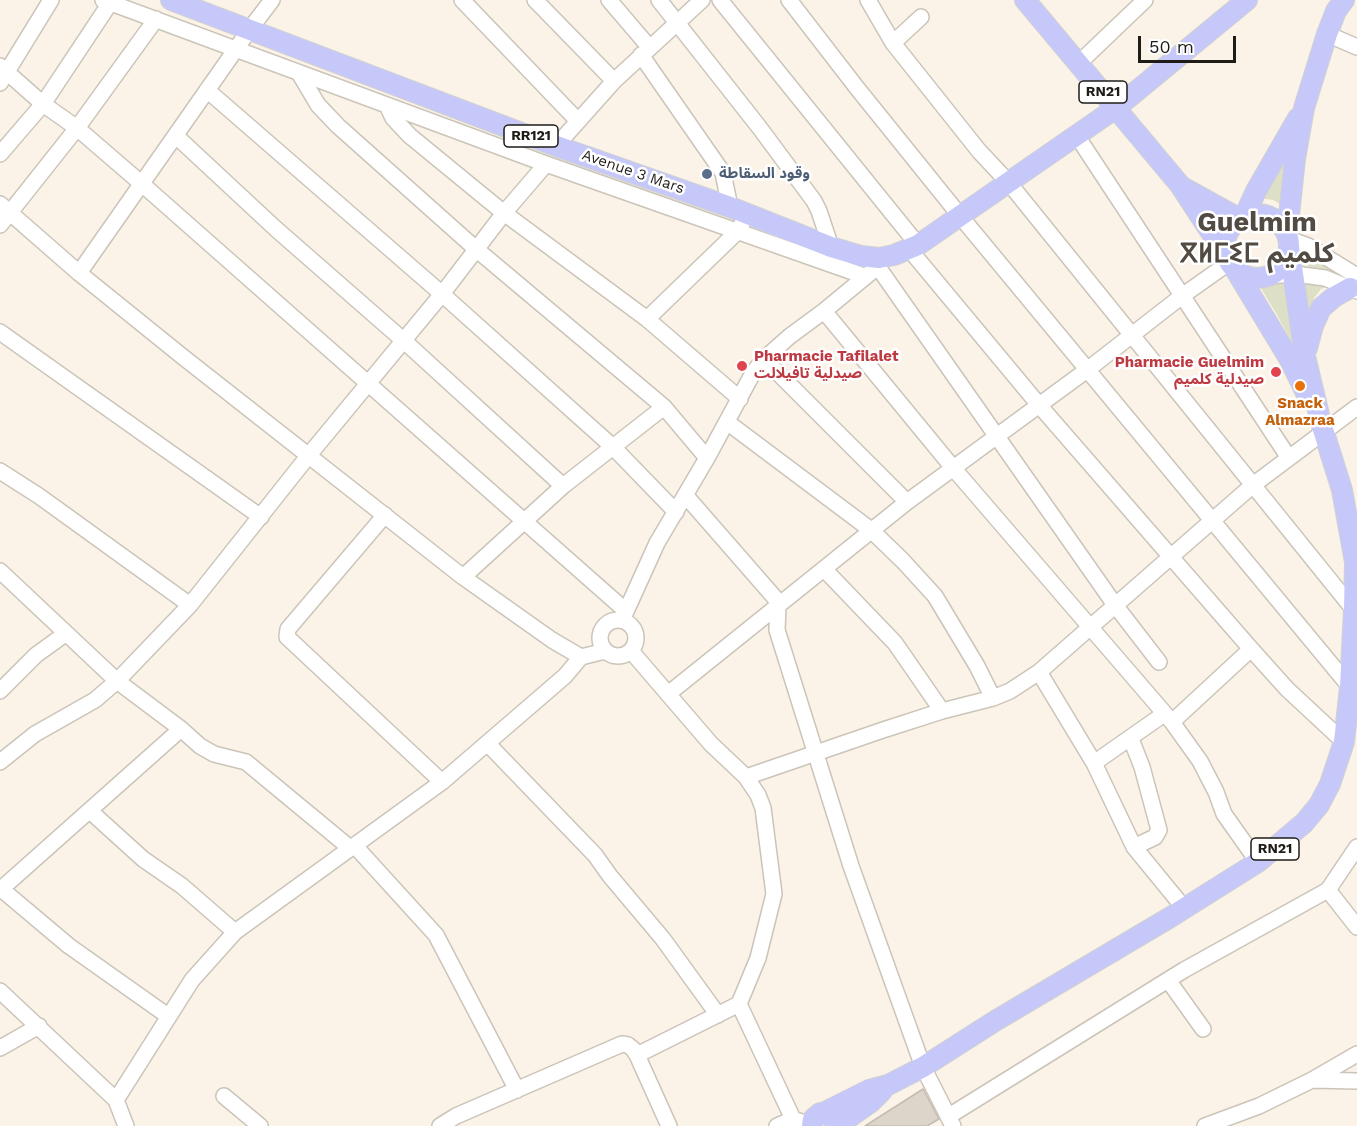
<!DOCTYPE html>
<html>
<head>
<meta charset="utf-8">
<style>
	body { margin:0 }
	#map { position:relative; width:1357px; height:1126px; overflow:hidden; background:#fbf3e8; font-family:"Work Sans",sans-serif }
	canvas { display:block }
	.scale { position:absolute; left:1138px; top:36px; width:98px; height:27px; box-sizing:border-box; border:3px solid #1f1c18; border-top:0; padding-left:8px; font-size:18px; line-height:21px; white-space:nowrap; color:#1f1c18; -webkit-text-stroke:4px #fff; paint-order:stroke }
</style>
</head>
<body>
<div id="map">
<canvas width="1357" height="1126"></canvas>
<div class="scale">50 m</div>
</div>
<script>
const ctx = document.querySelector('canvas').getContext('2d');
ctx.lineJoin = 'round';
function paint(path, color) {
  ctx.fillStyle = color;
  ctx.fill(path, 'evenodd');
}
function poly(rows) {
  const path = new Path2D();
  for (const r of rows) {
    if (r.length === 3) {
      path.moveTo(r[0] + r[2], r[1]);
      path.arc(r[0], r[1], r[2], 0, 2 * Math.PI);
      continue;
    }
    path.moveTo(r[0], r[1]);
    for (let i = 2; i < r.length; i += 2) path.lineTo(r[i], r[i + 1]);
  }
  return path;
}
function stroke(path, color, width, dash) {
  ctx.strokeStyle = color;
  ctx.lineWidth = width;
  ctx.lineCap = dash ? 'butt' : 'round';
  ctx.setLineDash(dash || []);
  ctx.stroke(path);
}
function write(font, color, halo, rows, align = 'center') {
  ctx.font = font + ' "Work Sans","Noto Sans Arabic","Noto Sans Tifinagh",sans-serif';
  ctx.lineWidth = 5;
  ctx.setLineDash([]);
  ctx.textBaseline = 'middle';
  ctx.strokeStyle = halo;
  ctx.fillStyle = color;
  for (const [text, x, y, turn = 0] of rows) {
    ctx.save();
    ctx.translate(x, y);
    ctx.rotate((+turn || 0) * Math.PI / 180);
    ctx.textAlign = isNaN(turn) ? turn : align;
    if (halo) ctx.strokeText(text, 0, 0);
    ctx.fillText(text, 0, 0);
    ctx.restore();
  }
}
paint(poly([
	[1291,143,1282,205,1273,200,1259,198],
	[1301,246,1351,280,1328,271,1301,265],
	[1287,278,1303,363,1276,313,1256,280],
	[1304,279,1331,285,1321,289,1314,298,1306,320]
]), '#dddfc6');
const building = poly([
	[923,1089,939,1119,927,1126,865,1126,923,1089]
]);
paint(building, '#ddd4ca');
stroke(building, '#c4bbb1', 1.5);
const minor = poly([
	[103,0,546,164,864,276],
	[462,0,577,120],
	[535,0,614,81],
	[609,0,650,48],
	[659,0,759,127,814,201,819,211,831,247],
	[720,0,918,245],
	[789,0,857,88,961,217,1350,687],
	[868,0,893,43,979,151,1009,183,1354,610],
	[1327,34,1357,47],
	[893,43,921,17],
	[641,55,723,173,730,207],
	[1079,63,1145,0],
	[0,66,43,104,77,128,142,184,626,611],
	[299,73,318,105,338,126,476,249,664,407,707,458],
	[0,83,51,0],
	[207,90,442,294,613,447,676,512],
	[387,105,393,118,410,136,504,213,647,319,740,399],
	[176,136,276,229,403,340,563,486],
	[1077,136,1289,458],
	[556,146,614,81,702,0],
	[0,154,43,104,110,3],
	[0,204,79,273,183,357,463,577,552,640,581,657,605,651],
	[0,225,77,128,156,19],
	[1289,239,1308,246,1357,276],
	[910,250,1039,405,1251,649,1287,689,1344,742],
	[878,267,1115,605,1159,662],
	[79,273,250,29,272,0],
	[1267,276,1294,274,1310,276,1325,278,1357,291],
	[824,311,954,469,1172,722,1200,761,1216,792,1224,814,1258,862],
	[647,319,737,232,742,224],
	[0,332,261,517],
	[764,359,907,502],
	[727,422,871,530,903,561,935,596,977,666,993,698],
	[0,471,39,496,190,605],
	[686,496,775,598,778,607,777,630,851,866,923,1067,953,1126],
	[385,515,288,629,287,637,442,782],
	[824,569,895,643,942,711],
	[0,571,117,681,181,729,200,746,214,754,246,762,350,848],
	[463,577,563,486,664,407],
	[623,618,657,543,707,458,753,373,764,359,790,336,824,311,870,273],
	[618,638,18],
	[631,651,711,744,746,777,758,795,763,808,774,894,758,958,739,1004,793,1119,811,1125],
	[1039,672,1094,763,1134,847,1184,908],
	[0,691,36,655,65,634],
	[668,694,907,502,1087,370,1182,296,1230,262],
	[1172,722,1251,649],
	[1131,739,1142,767,1159,830,1155,837,1134,847],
	[488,744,595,855,610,876,663,939,718,1015],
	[0,762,35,734,95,700,117,681,190,605,309,455,442,294,504,213,546,164],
	[1094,763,1164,714],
	[746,777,883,730,942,711,993,698,1010,691,1039,672,1253,485,1357,407],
	[90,811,143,859,182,886,235,932],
	[355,846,436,935,517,1090],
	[0,888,69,946,168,1016],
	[0,890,181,729],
	[1328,890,1357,927],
	[1168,980,1203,1029],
	[0,991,116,1100],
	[0,1048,39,1026],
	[637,1055,739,1004],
	[1312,1080,1357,1081],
	[224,1096,260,1126],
	[949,1116,1184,970,1328,890,1357,847],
	[126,1126,116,1100,192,980,235,932,442,782,565,676,581,657],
	[440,1126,456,1116,622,1044,628,1045,633,1049,637,1055,669,1126],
	[777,1126,793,1119],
	[1205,1126,1259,1106,1312,1080,1357,1054]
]);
const major = poly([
	[171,0,556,146,730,207,831,247,861,256,879,258,894,255,918,245,1116,108,1247,0],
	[1025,0,1180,185,1227,257],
	[1182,187,1240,219],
	[1257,246,32],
	[1244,217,1256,191,1298,118],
	[1287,234,1295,159,1304,108,1327,34,1336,11,1344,0],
	[1235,269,1290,360,1305,391],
	[1307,348,1313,326,1321,308,1334,297,1350,288],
	[823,1113,869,1090,888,1085,923,1067,995,1021,1169,918,1258,862,1304,823,1319,805,1330,784,1344,742,1350,687,1354,610,1355,562,1342,490,1321,423,1305,356,1289,247],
	[812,1126,813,1119,820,1113,827,1113,832,1118],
	[837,1126,871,1102,882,1091]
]);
stroke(minor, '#cbc4b9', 18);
stroke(major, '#d2d2d1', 22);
stroke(minor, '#fff', 15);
stroke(major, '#c5c8f9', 20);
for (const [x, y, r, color] of [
	[707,174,6,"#5c6f8a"],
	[742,366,6,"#e0444e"],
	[1276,372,6,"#e0444e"],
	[1300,386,6,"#e8710a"]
]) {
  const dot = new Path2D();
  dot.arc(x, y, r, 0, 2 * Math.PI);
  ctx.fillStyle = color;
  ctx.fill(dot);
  stroke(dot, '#fff', 2);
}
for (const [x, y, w] of [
	[1103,92,48],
	[531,136,54],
	[1275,849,48]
]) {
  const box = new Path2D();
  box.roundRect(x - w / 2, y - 11, w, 22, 4.5);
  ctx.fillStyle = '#fff';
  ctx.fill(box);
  stroke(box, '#1f1c18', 1.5);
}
write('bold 14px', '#1f1c18', null, [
	["RN21",1103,92],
	["RR121",531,136],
	["RN21",1275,849]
]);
write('15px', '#1f1c18', '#fff', [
	["Avenue 3 Mars",633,172,19]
]);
write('bold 15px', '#4e5e75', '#fff', [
	["وقود السقاطة",719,174]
], 'left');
write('bold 15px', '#be3a42', '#fff', [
	["Pharmacie Tafilalet",754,357],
	["صيدلية تافيلالت",754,374],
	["Pharmacie Guelmim",1264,363,"right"],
	["صيدلية كلميم",1264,380,"right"]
], 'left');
write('bold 15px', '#c56008', '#fff', [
	["Snack",1300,404],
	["Almazraa",1300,421]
]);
write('bold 27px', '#524b43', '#fff', [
	["Guelmim",1257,223],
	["ⴳⵍⵎⵉⵎ كلميم",1257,254]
]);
</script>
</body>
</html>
